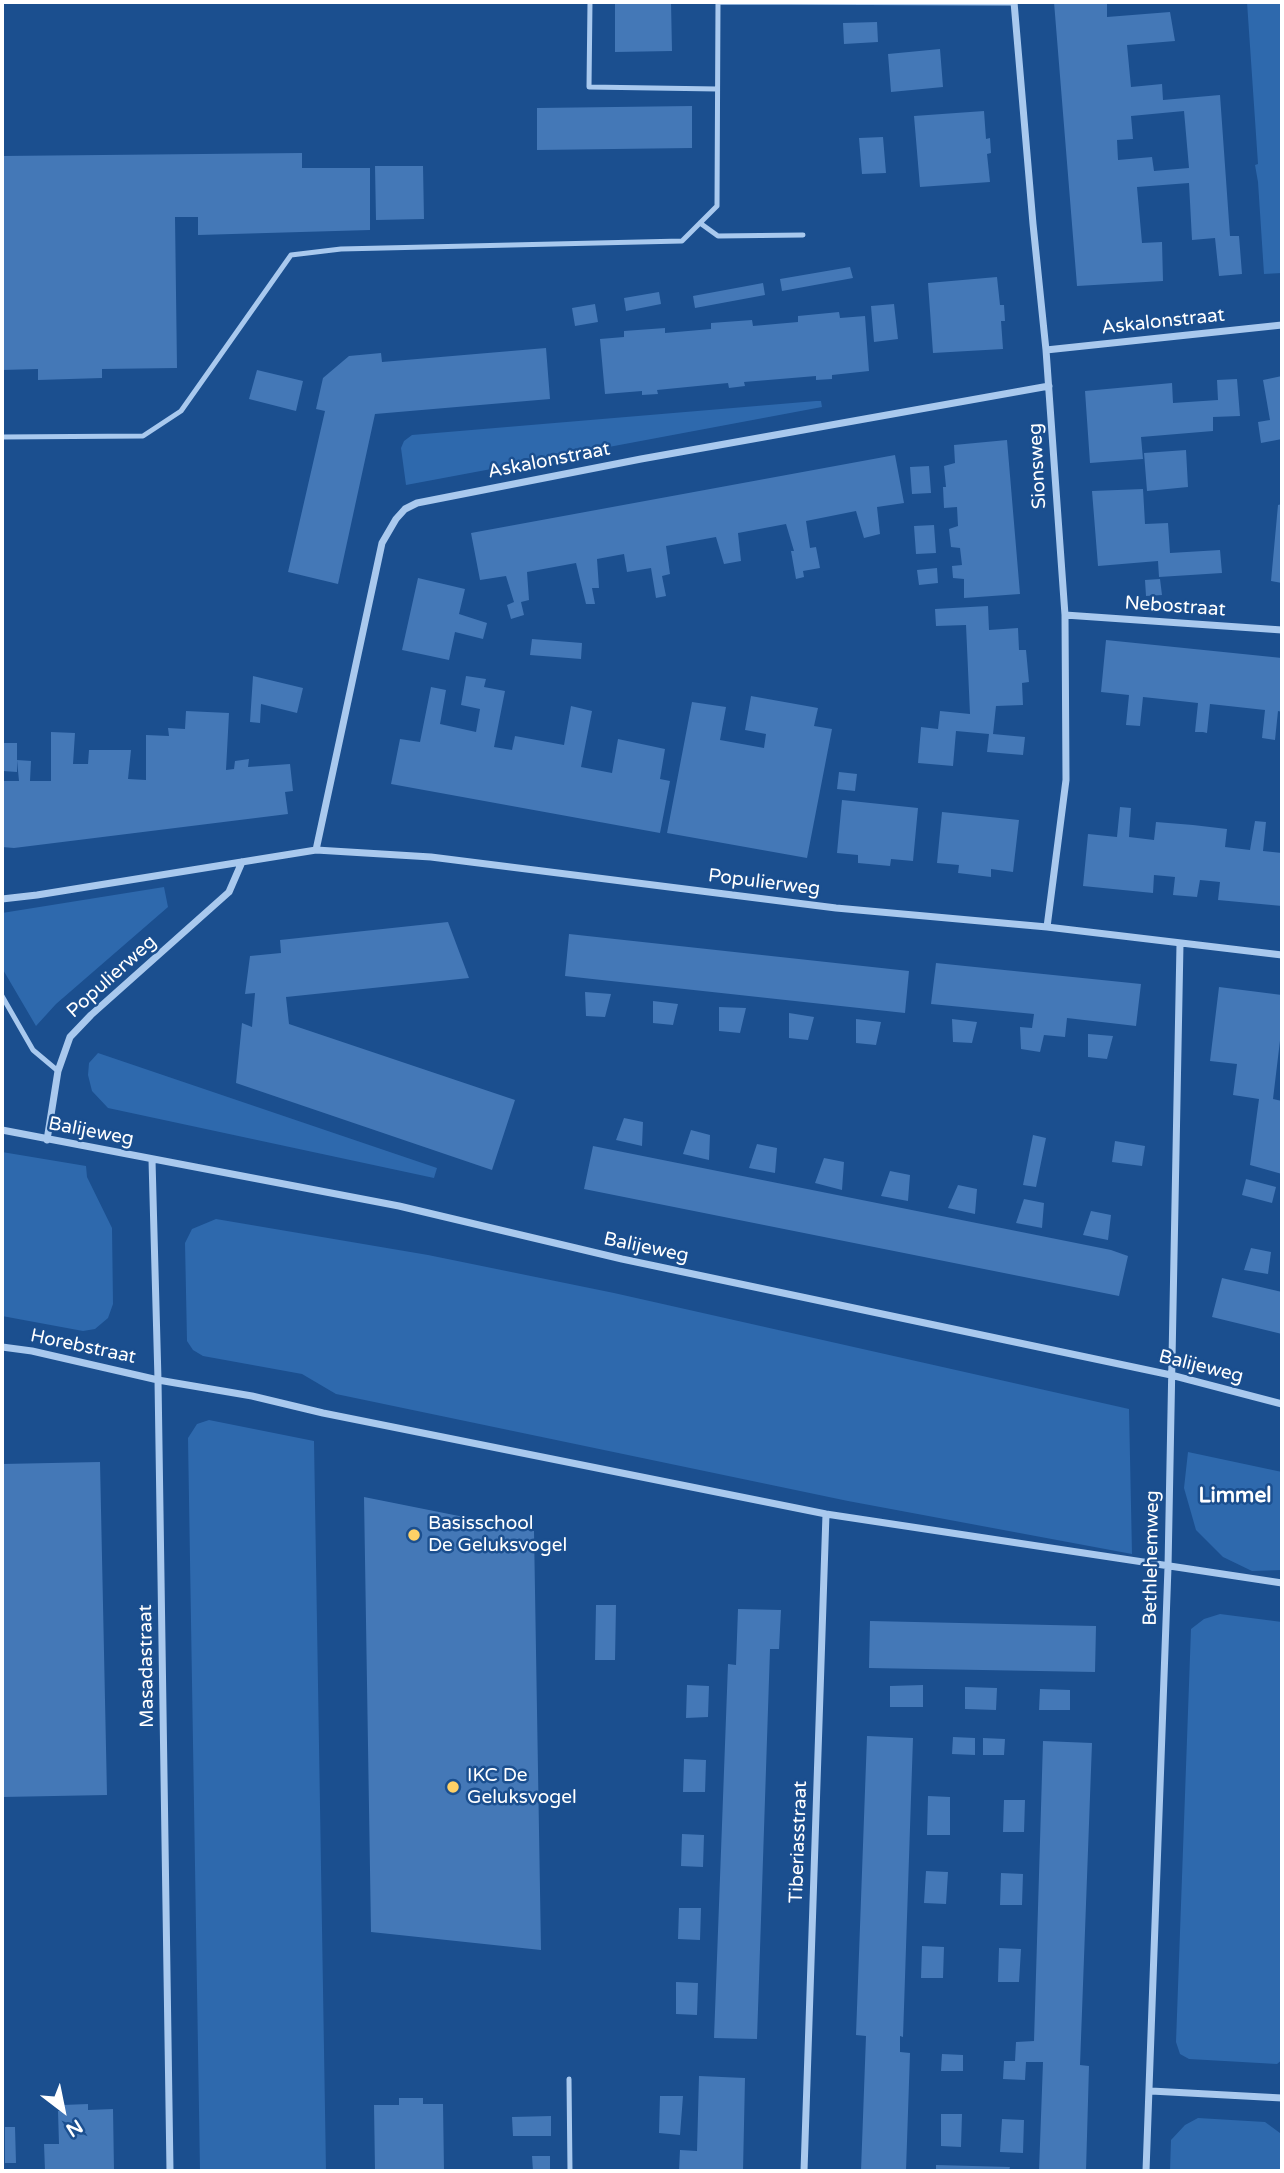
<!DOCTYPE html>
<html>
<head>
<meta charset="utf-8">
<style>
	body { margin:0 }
	#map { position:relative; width:1284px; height:2173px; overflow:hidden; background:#1b4f8f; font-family:"Varela Round",sans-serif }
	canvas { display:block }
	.frame { position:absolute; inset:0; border:4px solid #fff; pointer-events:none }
	.north { position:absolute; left:28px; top:2075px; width:70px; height:70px; -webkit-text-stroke:5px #1b4f8f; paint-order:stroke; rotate:148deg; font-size:19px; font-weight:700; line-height:28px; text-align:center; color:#fff }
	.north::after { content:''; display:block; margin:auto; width:24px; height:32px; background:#fff; clip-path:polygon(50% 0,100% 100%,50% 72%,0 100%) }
</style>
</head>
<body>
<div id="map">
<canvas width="1284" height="2173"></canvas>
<div class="frame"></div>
<div class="north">N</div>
</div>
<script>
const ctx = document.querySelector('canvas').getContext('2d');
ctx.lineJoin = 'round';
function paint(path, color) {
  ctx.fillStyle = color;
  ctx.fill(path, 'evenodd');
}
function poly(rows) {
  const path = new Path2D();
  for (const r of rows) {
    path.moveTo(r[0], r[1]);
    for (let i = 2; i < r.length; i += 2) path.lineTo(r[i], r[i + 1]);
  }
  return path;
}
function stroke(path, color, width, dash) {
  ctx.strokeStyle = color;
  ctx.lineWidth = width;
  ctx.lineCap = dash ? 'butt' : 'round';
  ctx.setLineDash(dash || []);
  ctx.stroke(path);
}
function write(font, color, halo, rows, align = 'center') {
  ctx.font = font + ' "Varela Round",sans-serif';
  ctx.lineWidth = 5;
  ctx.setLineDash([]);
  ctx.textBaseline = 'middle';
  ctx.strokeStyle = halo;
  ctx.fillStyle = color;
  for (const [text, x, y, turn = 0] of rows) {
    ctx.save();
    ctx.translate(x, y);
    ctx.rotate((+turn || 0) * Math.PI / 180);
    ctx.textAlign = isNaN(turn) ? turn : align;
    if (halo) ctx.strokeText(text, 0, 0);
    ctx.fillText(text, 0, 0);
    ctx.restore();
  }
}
paint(poly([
	[1247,2,1282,2,1282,273,1264,274,1258,182,1255,165,1258,164],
	[816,401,821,401,822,407,406,485,401,448,404,441,412,435],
	[164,887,168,907,56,1004,36,1026,2,968,2,913],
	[98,1053,437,1168,434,1178,108,1108,92,1091,88,1075,89,1063],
	[2,1152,86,1166,87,1177,112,1228,113,1304,108,1318,95,1329,83,1331,2,1316],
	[216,1219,428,1255,614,1293,1129,1409,1132,1554,848,1501,336,1394,302,1374,203,1356,193,1350,187,1341,185,1243,192,1229],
	[209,1420,314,1441,326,2171,200,2171,188,1438,197,1424],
	[1188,1452,1282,1472,1282,1570,1252,1571,1223,1557,1196,1530,1184,1488],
	[1220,1614,1282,1622,1282,2060,1277,2064,1189,2059,1180,2054,1176,2042,1191,1629,1204,1619],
	[1198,2118,1265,2122,1280,2133,1282,2171,1170,2171,1171,2140,1185,2125]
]), '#2e69ad');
paint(poly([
	[615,2,671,2,672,51,615,52],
	[1054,2,1107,2,1107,17,1170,12,1175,41,1127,45,1131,87,1162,84,1163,100,1220,95,1230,236,1239,236,1242,274,1219,276,1215,238,1192,240,1189,183,1137,187,1142,243,1162,242,1163,281,1077,286],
	[1184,111,1189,168,1154,171,1152,157,1118,160,1117,140,1133,139,1131,116],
	[877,22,878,42,844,44,843,23],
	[940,49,943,87,891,92,888,54],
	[692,106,692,148,537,150,537,108],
	[984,111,986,139,990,138,991,153,987,154,990,182,920,187,914,116],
	[883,137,886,173,862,174,859,138],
	[302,153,302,168,370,168,370,230,198,235,198,217,175,217,177,368,102,369,102,378,38,380,38,369,2,370,2,156],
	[375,166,423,166,424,219,376,220],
	[850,267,853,278,782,291,780,279],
	[997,277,1000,305,1004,305,1005,321,1001,321,1003,349,933,353,928,283],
	[763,283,765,295,695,308,693,296],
	[659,292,661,304,626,311,624,298],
	[595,304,598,322,575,326,572,308],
	[894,304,898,339,874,342,871,306],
	[839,312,840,318,865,316,869,371,832,375,832,379,816,380,816,376,744,382,745,386,729,388,728,383,657,390,658,394,642,395,642,391,605,394,600,339,624,337,624,331,665,328,665,333,711,329,711,323,752,320,753,326,798,322,798,316],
	[546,348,550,399,375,414,338,584,288,572,325,411,316,409,323,378,349,356,381,353,382,362],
	[257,370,303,381,296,411,249,399],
	[1282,376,1282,439,1261,443,1258,422,1270,420,1263,380],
	[1237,379,1240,416,1213,417,1213,431,1141,437,1143,459,1090,463,1085,391,1172,383,1173,403,1218,400,1217,380],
	[1007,440,1020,594,964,598,964,579,953,578,952,566,962,565,960,548,951,547,949,529,958,526,957,507,944,508,943,487,946,487,944,466,955,463,954,445],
	[1186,450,1188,487,1147,491,1144,453],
	[895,455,904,503,877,507,880,534,864,538,856,511,806,521,810,548,816,547,820,568,803,571,804,577,796,579,791,551,794,551,786,524,738,533,741,561,724,564,716,537,666,546,670,574,662,576,666,596,656,598,651,568,627,572,624,554,597,559,599,588,592,588,595,604,586,604,576,563,527,572,529,600,521,602,524,615,511,619,507,605,514,602,506,576,480,580,471,533],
	[929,466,931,493,912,494,910,467],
	[1143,489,1145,524,1168,523,1170,553,1220,550,1222,573,1159,577,1158,561,1098,566,1092,491],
	[1282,504,1282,583,1271,581,1278,505],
	[934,525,936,553,916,554,914,526],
	[937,568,938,583,919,585,917,570],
	[418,578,465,589,459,614,487,623,483,639,455,632,449,660,402,650],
	[1160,579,1162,595,1146,596,1145,580],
	[988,606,989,630,1018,628,1019,650,1026,650,1029,682,1022,683,1023,705,996,706,993,734,1025,737,1023,755,987,752,989,734,956,731,953,766,918,763,921,727,938,729,940,711,970,714,966,625,936,626,935,609],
	[532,639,582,643,581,659,530,655],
	[1106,640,1282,658,1282,712,1278,711,1275,740,1262,738,1265,710,1210,704,1207,733,1203,732,1195,732,1198,703,1171,700,1143,697,1140,726,1126,725,1129,695,1101,692],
	[253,676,303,688,297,713,261,704,260,723,250,722],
	[466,676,486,679,484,687,505,691,494,747,512,750,515,736,564,745,571,706,592,711,581,767,612,773,618,739,665,749,660,779,670,781,660,833,391,784,400,739,420,742,431,687,446,690,440,724,476,732,480,709,461,705],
	[751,696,818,708,814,726,832,729,807,858,667,833,692,702,726,707,720,740,764,748,766,734,745,730],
	[186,711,229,713,226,770,234,769,235,761,249,759,248,767,290,764,293,791,285,792,288,814,14,848,2,847,2,781,19,781,17,760,31,761,30,781,51,781,51,732,75,733,73,764,88,764,89,750,131,750,128,779,146,780,146,735,169,736,168,728,185,729],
	[4,743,17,743,17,772,3,771],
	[839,772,857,774,855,791,837,789],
	[842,800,918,808,913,861,891,859,890,866,858,863,858,855,837,853],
	[1120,807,1131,808,1129,837,1154,840,1156,822,1193,825,1227,829,1225,847,1250,850,1255,821,1266,822,1263,851,1282,853,1282,906,1218,900,1220,882,1200,880,1197,897,1173,895,1175,877,1154,875,1153,893,1083,886,1088,834,1117,837],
	[942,812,1019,820,1013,872,991,869,991,877,958,873,959,865,937,863],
	[448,922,469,978,286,997,289,1024,515,1100,492,1170,236,1083,242,1023,252,1027,255,993,245,994,250,956,281,953,280,940],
	[569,934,909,971,905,1013,565,976],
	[936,963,1141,984,1136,1026,1067,1018,1065,1037,1044,1035,1040,1052,1021,1049,1020,1027,1032,1028,1034,1014,931,1004],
	[1219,987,1282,995,1282,1024,1273,1099,1282,1101,1282,1174,1250,1165,1259,1099,1233,1095,1237,1064,1210,1061],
	[585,992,611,994,605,1017,586,1016],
	[653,1001,678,1004,673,1025,653,1023],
	[719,1007,746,1008,740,1033,719,1031],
	[789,1013,814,1017,808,1040,789,1038],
	[856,1019,881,1022,876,1045,856,1043],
	[952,1019,977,1022,972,1043,953,1042],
	[1088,1034,1113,1036,1107,1059,1088,1057],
	[624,1118,643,1122,642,1146,616,1140],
	[691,1130,710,1135,709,1160,683,1154],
	[1033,1135,1046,1138,1036,1187,1023,1185],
	[1115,1141,1145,1146,1142,1166,1112,1162],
	[757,1144,777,1148,775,1173,749,1168],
	[593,1146,1111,1250,1128,1256,1119,1296,584,1189],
	[824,1158,844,1162,842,1190,815,1183],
	[890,1171,910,1175,908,1201,881,1196],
	[1246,1179,1276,1187,1272,1203,1242,1195],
	[958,1185,977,1189,975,1214,948,1208],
	[1024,1199,1044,1203,1042,1228,1016,1223],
	[1091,1211,1111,1215,1108,1240,1083,1235],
	[1251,1248,1271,1252,1268,1274,1244,1270],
	[1222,1278,1282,1292,1282,1334,1212,1317],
	[100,1462,107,1795,2,1797,2,1464],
	[364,1497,534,1531,541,1950,371,1932],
	[596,1605,616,1605,615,1660,595,1660],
	[738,1609,781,1610,779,1649,770,1649,757,2039,714,2038,728,1664,736,1665],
	[870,1621,1096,1626,1095,1672,869,1668],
	[687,1685,709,1686,708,1717,686,1718],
	[923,1685,923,1707,890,1707,890,1686],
	[965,1687,997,1688,996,1710,965,1709],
	[1040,1689,1070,1690,1070,1710,1039,1710],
	[867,1736,913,1738,903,2037,900,2036,900,2052,910,2053,906,2171,861,2171,866,2036,856,2035],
	[953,1737,975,1738,975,1755,952,1754],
	[983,1738,1005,1739,1004,1755,983,1755],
	[1043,1741,1092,1743,1080,2065,1089,2066,1086,2171,1039,2171,1043,2062,1026,2062,1025,2080,1003,2079,1004,2061,1015,2061,1016,2042,1034,2041],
	[684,1759,706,1760,705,1792,683,1792],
	[928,1796,950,1797,950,1835,927,1835],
	[1004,1800,1025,1800,1024,1832,1003,1832],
	[682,1834,704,1835,703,1867,681,1866],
	[926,1871,948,1872,946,1904,924,1903],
	[1001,1873,1023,1874,1022,1905,1000,1905],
	[679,1908,701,1908,700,1940,678,1939],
	[922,1946,944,1947,943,1978,921,1978],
	[999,1948,1021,1949,1019,1982,998,1982],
	[676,1982,698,1983,697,2015,676,2014],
	[942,2054,963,2055,963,2071,941,2071],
	[699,2076,745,2078,743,2171,679,2171,680,2150,697,2151],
	[660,2096,683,2096,680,2135,659,2133],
	[399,2098,423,2098,423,2104,443,2104,444,2171,375,2171,374,2105,399,2105],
	[88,2104,88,2110,113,2109,114,2171,45,2171,44,2144,59,2144,58,2111,63,2111,63,2105],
	[941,2114,962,2114,961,2147,941,2146],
	[551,2116,551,2136,513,2136,512,2117],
	[1002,2119,1024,2120,1023,2153,1000,2152],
	[5,2127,15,2127,16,2163,5,2163],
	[532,2156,550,2156,550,2171,533,2171],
	[936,2165,1010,2167,1009,2171,936,2171]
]), '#4478b7');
stroke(poly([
	[590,2,589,87,717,89],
	[718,2,1014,3],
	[700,223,718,236,803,235],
	[2,437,143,436,181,411,291,255,341,249,682,241,717,206,718,2],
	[2,996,33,1050,58,1071],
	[569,2079,570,2171]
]), '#a9c9ee', 5);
stroke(poly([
	[1014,2,1033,224,1046,350,1065,615,1066,780,1047,927],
	[1046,350,1282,325],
	[1065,615,1282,630],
	[316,850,382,543,396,519,405,509,417,503,641,459,1049,386],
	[2,899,37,895,316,850,431,857,836,908,1047,927,1282,955],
	[2,1130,399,1206,622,1259,1171,1375,1282,1404],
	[47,1140,58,1071,70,1037,91,1015,229,892,242,862],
	[152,1160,158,1380,170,2171],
	[2,1347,32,1351,158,1380,252,1396,323,1413,826,1514,1282,1583],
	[1151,2091,1282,2098],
	[804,2171,826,1514],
	[1146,2171,1168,1567,1180,944]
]), '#a9c9ee', 7);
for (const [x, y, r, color] of [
	[414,1535,7,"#ffd166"],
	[453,1787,7,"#ffd166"]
]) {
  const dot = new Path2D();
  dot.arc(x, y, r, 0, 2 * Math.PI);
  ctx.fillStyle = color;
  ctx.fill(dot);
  stroke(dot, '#1b4f8f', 2.5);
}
write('19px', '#fff', '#1b4f8f', [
	["Askalonstraat",1163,322,-6],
	["Askalonstraat",549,461,-11],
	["Sionsweg",1038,466,-93],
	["Nebostraat",1175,607,4],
	["Populierweg",764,883,7],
	["Populierweg",112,977,-42],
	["Balijeweg",91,1132,11],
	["Balijeweg",646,1248,12],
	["Horebstraat",83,1347,12],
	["Balijeweg",1201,1367,14],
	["Bethlehemweg",1152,1558,-89],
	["Masadastraat",147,1666,-91],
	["Tiberiasstraat",799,1842,-88]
]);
write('19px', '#fff', '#1b4f8f', [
	["Basisschool",428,1524],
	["De Geluksvogel",428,1546],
	["IKC De",467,1776],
	["Geluksvogel",467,1798]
], 'left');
write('bold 21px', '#fff', '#1b4f8f', [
	["Limmel",1235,1496]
]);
</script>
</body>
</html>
